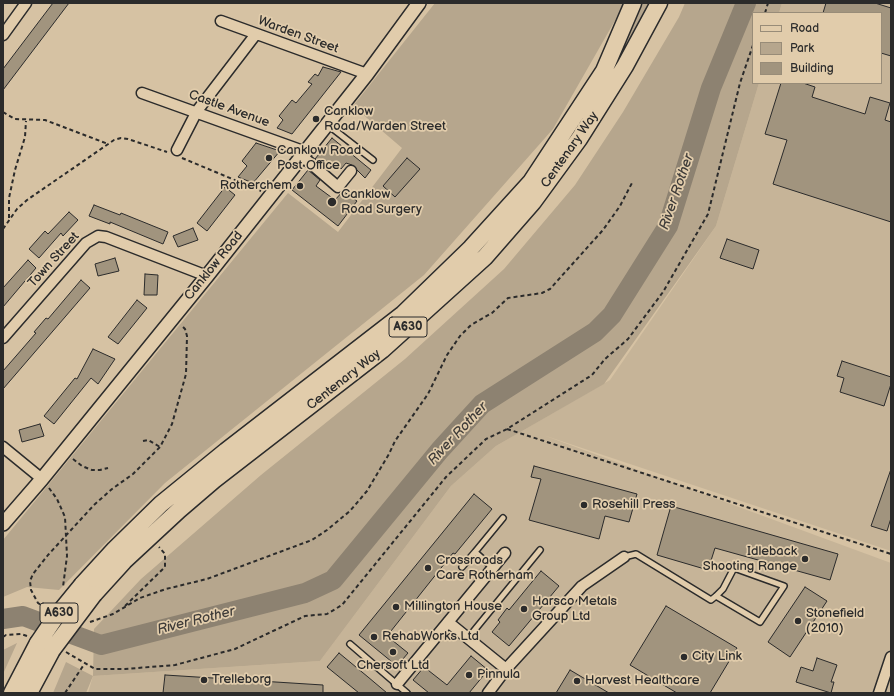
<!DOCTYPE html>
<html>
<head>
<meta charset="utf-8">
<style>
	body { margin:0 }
	#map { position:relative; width:894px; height:696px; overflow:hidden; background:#d6c2a3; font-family:"Balsamiq Sans",sans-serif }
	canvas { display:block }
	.frame { position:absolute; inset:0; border:4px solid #2b2b2b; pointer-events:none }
	.legend { position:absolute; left:752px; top:12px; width:130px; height:72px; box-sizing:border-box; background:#e1ccab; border:1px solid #988c78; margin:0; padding:5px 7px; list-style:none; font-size:12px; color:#2b2b2b }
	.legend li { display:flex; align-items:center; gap:8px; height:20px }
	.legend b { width:20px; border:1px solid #988c78 }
</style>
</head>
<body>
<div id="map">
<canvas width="894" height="696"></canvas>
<div class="frame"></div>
<ul class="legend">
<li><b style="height:5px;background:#e1ccab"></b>Road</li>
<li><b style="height:11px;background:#b6a68d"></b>Park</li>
<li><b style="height:11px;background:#a1947e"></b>Building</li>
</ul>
</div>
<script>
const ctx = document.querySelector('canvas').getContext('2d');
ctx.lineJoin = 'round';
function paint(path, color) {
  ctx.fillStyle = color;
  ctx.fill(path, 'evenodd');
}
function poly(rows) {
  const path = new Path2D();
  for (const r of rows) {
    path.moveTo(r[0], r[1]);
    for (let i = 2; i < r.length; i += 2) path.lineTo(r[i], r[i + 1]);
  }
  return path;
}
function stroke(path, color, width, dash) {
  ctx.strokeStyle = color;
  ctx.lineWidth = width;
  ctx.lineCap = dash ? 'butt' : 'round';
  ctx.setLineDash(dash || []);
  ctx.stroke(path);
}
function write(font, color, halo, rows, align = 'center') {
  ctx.font = font + ' "Balsamiq Sans",sans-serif';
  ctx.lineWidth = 3.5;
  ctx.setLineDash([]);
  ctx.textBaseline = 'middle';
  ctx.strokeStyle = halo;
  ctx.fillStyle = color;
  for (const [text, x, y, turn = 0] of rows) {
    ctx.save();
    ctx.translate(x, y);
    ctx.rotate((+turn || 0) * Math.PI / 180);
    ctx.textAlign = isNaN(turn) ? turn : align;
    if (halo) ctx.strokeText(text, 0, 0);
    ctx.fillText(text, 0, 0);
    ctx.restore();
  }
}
paint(poly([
	[782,3,891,3,891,551,543,435,891,563,891,693,88,693,93,676,320,661,451,486,496,446,610,380,716,226,759,83,881,83,881,13,779,13]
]), '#c6b498');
paint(poly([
	[435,3,625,3,553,129,424,275,165,483,59,590,27,587,3,597,3,540,288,193,338,232,402,148,353,106],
	[642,3,651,3,607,81],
	[685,3,782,3,779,13,753,13,753,83,759,83,716,226,604,384,496,446,451,486,320,661,93,676,86,693,53,693,66,662,93,676,94,629,141,579,261,475,405,359,504,269,575,185,623,112,679,17],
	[17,643,3,674,3,650]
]), '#b6a68d');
stroke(poly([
	[3,619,23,616,101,645,305,593,333,580,440,450,482,404,595,332,612,315,668,226,711,88,746,3]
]), '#8d8271', 20);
const building = poly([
	[53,3,69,3,3,90,3,69,53,3],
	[826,3,875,3,891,8,891,56,881,53,881,13,823,13,826,3],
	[323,67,341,72,292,134,277,128,283,120,279,116,292,100,296,103,312,84,308,82,315,74,318,76,323,67],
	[781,83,803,83,815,87,812,97,865,114,870,97,890,103,885,120,891,122,891,222,773,184,787,140,765,134,781,83],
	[332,138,371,170,365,178,352,165,346,163,341,169,333,162,327,169,315,159,332,138],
	[256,143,280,151,253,183,238,177,247,166,242,161,256,143],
	[407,158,420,169,395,197,383,186,407,158],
	[308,170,320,180,316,186,335,200,343,191,357,201,338,226,292,190,308,170],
	[225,187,235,195,207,231,197,223,225,187],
	[94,205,120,215,121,213,168,232,163,244,110,222,110,224,89,216,94,205],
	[69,212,78,220,63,236,61,233,39,258,29,249,45,231,48,234,69,212],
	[193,228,198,240,178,247,173,236,193,228],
	[727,239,759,250,753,269,720,258,727,239],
	[115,258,119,271,98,276,95,264,115,258],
	[28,260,36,268,3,307,3,288,28,260],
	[145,274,158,275,157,295,144,295,145,274],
	[81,280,90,288,3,389,3,371,36,333,34,332,46,318,48,319,81,280],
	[137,300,147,308,118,344,108,337,137,300],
	[93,349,115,359,98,384,91,378,54,424,44,416,75,378,77,379,93,349],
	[842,361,891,377,891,384,884,406,840,392,844,378,837,376,842,361],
	[40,424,44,436,22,442,19,430,40,424],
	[534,466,637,494,629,522,605,516,599,539,529,520,541,479,531,477,534,466],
	[890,472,891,473,891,518,887,531,871,526,890,472],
	[474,494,492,509,455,554,453,553,387,636,408,653,397,666,359,635,474,494],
	[671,506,838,554,830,580,715,548,708,570,657,555,671,506],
	[541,571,559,586,509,646,492,632,500,622,498,620,507,608,509,610,541,571],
	[805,587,827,601,790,657,768,642,805,587],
	[666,606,737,648,710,693,677,693,630,665,666,606],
	[339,653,368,677,387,693,359,693,327,667,339,653],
	[471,656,488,670,469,693,429,693,413,680,424,667,447,685,471,656],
	[817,658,837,665,831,682,834,682,831,693,796,682,801,667,813,671,817,658],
	[570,670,609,693,556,693,570,670],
	[165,675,323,685,323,693,163,693,165,675]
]);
paint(building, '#a1947e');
stroke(building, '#2b2b2b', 1);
const service = poly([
	[328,125,373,160],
	[475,552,503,518],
	[624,557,636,554,711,600,716,596,723,589,734,568,784,586,760,622,716,596],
	[462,567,475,552,493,568],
	[468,638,540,550],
	[350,644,407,693]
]);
const minor = poly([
	[221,21,367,74],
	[3,35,26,3],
	[142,93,306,152],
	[177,150,197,111,256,34],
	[302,156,338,187,351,171],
	[3,338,86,243,98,236,106,237,207,276],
	[3,447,42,479],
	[448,622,506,669],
	[397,684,505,553],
	[488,693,506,669,582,586,624,557],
	[879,693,891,657]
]);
const tertiary = poly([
	[3,524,42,479,207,276,367,74,419,3]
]);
const primary = poly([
	[82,585,115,549,161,504,226,451,403,314,471,248,531,182,604,71,633,3],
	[94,594,124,561,179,510,214,480,382,350,485,257,533,202,579,139,625,66,659,3],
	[12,693,38,643],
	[29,693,52,650]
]);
stroke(service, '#2b2b2b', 8);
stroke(minor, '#2b2b2b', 13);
stroke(tertiary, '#2b2b2b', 16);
stroke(primary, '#2b2b2b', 19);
stroke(poly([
	[765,13,768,3],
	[3,112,15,119,45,120,108,144],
	[182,158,261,191],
	[9,218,9,198,15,170,25,137,26,121],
	[3,229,17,209,27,200,114,140,121,138,128,139,167,152],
	[507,429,891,554],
	[143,441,148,440,160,447],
	[73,459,82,466,92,470,100,470,108,468],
	[49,488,57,499,65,517,67,556,63,587],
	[125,606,165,567,165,554,159,547],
	[46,608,38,603,31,590,30,581,33,574,48,555,94,505,112,489,133,474,160,447,172,424,186,374,187,336,185,329,181,325],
	[90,622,113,614,140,598,166,589,207,579,312,540,327,530,350,511,367,491,389,454,395,441,428,394,447,355,460,336,471,325,492,313,508,298,542,293,550,289,603,230,620,206,633,181],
	[3,637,6,635,21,634,27,636],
	[66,652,95,669,125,669,175,665,235,649,305,616,327,614,342,605,446,477,486,439,507,429,592,375,605,359,628,339,663,292,708,214,740,83,753,45],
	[65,693,85,663]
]), '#2b2b2b', 2, [4, 3]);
stroke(service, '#e1ccab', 5);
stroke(minor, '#e1ccab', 10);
stroke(tertiary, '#e1ccab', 13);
stroke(primary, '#e1ccab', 16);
const primaryBridge = poly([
	[38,643,55,618,82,585],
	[52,650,94,594]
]);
stroke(primaryBridge, '#2b2b2b', 19, []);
stroke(primaryBridge, '#e1ccab', 16);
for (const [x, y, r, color] of [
	[316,119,4,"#2b2b2b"],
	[269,158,4,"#2b2b2b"],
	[300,186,4,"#2b2b2b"],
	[332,202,5,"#2b2b2b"],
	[584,505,4,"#2b2b2b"],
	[805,559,4,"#2b2b2b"],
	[428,568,4,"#2b2b2b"],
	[396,607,4,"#2b2b2b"],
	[524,609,4,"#2b2b2b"],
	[798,621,4,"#2b2b2b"],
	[374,637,4,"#2b2b2b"],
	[393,652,4,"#2b2b2b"],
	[684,657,4,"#2b2b2b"],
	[469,675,4,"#2b2b2b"],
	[204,680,4,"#2b2b2b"],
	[577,681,4,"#2b2b2b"]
]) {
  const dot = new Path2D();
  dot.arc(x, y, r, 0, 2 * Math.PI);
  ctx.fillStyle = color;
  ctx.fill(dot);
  stroke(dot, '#e1ccab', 1.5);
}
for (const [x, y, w] of [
	[408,327,38],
	[59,613,38]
]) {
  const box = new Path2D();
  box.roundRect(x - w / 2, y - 10, w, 20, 3);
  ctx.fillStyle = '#e1ccab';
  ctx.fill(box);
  stroke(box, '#2b2b2b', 1);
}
write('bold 12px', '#2b2b2b', null, [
	["A630",408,327],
	["A630",59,613]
]);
write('13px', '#2b2b2b', '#e1ccab', [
	["Warden Street",298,35,20],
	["Castle Avenue",229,109,20],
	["Centenary Way",570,150,-55],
	["Town Street",54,260,-48],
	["Canklow Road",214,266,-51],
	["Centenary Way",344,380,-38]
]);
write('13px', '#2b2b2b', '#e1ccab', [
	["Canklow",324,112],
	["Road/Warden Street",324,127],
	["Canklow Road",277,151],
	["Post Office",277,166],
	["Rotherchem",292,186,"right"],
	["Canklow",341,195],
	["Road Surgery",341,210],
	["Rosehill Press",592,505],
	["Idleback",797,552,"right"],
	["Shooting Range",797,567,"right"],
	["Crossroads",436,561],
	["Care Rotherham",436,576],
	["Harsco Metals",532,602],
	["Group Ltd",532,617],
	["Millington House",404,607],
	["Stonefield",806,614],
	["(2010)",806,629],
	["RehabWorks Ltd",382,637],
	["City Link",692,657],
	["Chersoft Ltd",393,666,"center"],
	["Pinnula",477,675],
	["Trelleborg",212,680],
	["Harvest Healthcare",585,681]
], 'left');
write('italic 14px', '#3f3c39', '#e1ccab', [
	["River Rother",677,192,-71],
	["River Rother",458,434,-47],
	["River Rother",196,621,-14]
]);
</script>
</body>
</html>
